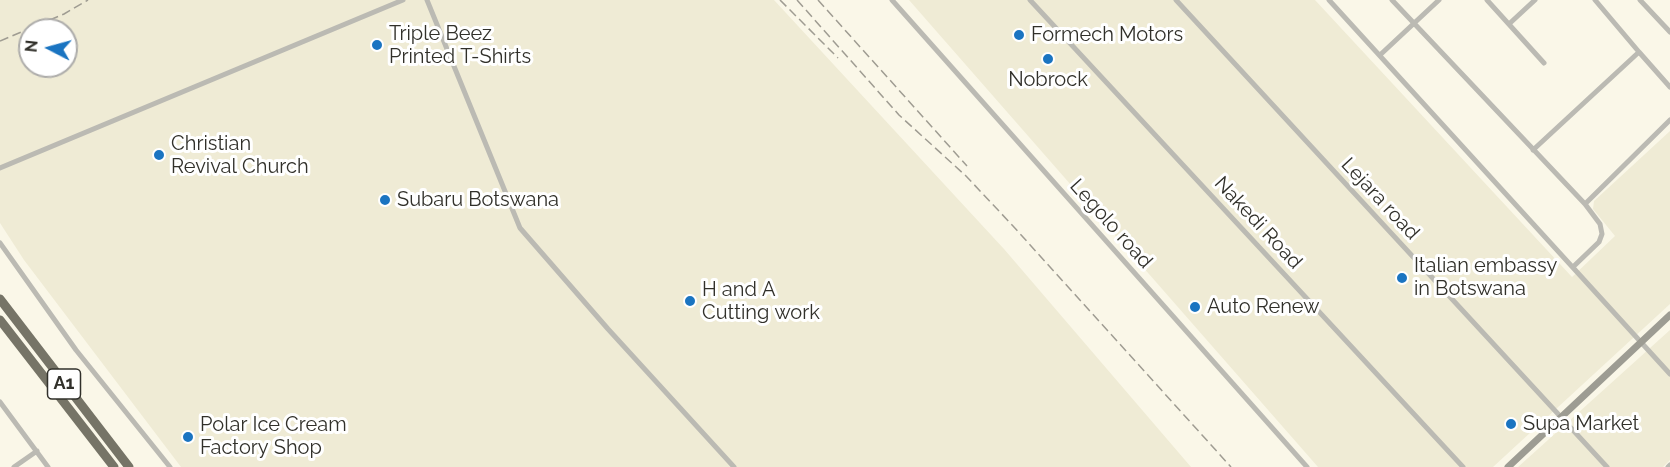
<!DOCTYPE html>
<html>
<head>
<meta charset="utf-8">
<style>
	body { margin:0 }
	#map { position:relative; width:1670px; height:467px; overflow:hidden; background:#faf7e8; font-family:Raleway,sans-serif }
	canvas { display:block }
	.north { position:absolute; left:18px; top:18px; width:60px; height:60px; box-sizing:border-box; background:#fff; border:2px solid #adacaa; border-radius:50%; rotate:276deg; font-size:16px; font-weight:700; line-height:24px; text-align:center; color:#31302a }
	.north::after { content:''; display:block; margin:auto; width:21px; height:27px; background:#1a74c1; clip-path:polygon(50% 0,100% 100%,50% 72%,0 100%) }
</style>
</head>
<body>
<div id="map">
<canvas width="1670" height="467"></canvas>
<div class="north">N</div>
</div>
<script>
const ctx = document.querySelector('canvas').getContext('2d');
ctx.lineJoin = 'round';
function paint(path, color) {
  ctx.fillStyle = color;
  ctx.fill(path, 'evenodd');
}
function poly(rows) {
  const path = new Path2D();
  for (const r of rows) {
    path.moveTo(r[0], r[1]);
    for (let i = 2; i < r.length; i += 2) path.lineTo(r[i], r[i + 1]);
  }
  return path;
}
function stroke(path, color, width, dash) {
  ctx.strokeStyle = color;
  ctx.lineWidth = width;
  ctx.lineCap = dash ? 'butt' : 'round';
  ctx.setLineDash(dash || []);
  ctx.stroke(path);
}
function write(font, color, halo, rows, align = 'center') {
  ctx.font = font + ' Raleway,sans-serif';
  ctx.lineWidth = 6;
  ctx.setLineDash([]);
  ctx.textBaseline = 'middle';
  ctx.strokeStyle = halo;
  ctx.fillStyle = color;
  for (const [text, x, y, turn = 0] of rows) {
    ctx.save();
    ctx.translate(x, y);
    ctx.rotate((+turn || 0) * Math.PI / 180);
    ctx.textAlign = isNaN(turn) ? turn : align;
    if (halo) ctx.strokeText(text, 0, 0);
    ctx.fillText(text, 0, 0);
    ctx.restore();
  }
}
paint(poly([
	[0,0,774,0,1004,249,1191,467,181,467,24,260,0,223],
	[30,30,66,30,66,66,30,66],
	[909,0,1315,0,1572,277,1615,236,1593,209,1594,201,1670,131,1670,304,1493,467,1318,467],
	[1670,330,1670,460,1663,467,1518,467]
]), '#efebd5');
stroke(poly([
	[427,0,520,228,608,329,734,467],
	[892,0,1307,467],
	[1030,0,1463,467],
	[1176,0,1607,467],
	[1329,0,1670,374],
	[1392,0,1585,204,1600,224,1602,234,1599,242,1574,266],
	[1487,0,1544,63],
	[1595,0,1639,52],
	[1640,0,1670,32],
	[1509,24,1535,0],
	[1380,55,1439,0],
	[1533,150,1639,52,1670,87],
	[0,168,403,0],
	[1585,204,1670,120],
	[0,243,76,350,170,467],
	[0,402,48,467],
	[14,467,37,451],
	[1668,467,1670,465]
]), '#bbbab3', 5);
stroke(poly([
	[1508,467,1670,315]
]), '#9d9c93', 7);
stroke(poly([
	[0,299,129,467],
	[0,320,114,467]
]), '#767467', 9);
stroke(poly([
	[780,0,838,58],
	[797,0,899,115,966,176,1013,226,1231,467],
	[818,0,967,166],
	[0,41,64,14,88,0]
]), '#9f9c92', 1.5, [9, 4.5]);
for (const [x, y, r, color] of [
	[1019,35,6,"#1a74c1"],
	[377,45,6,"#1a74c1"],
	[1048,59,6,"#1a74c1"],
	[159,155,6,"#1a74c1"],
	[385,200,6,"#1a74c1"],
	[1402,278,6,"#1a74c1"],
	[690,301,6,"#1a74c1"],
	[1195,307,6,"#1a74c1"],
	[1511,424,6,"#1a74c1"],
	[188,437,6,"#1a74c1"]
]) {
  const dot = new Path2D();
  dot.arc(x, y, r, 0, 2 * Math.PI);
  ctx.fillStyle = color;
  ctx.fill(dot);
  stroke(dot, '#fff', 2);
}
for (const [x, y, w] of [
	[64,384,33]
]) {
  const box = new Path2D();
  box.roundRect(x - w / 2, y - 15, w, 30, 4.5);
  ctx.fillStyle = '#fff';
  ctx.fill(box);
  stroke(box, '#31302a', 1.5);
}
write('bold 18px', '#31302a', null, [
	["A1",64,384]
]);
write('20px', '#31302a', '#fff', [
	["Triple Beez",389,34],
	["Printed T-Shirts",389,57],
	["Formech Motors",1031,35],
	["Nobrock",1048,80,"center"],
	["Christian",171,144],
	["Revival Church",171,167],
	["Subaru Botswana",397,200],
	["Italian embassy",1414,266],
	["in Botswana",1414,289],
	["H and A",702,290],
	["Cutting work",702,313],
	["Auto Renew",1207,307],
	["Supa Market",1523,424],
	["Polar Ice Cream",200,425],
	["Factory Shop",200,448]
], 'left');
write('20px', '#31302a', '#fff', [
	["Lejara road",1380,199,47],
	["Nakedi Road",1258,223,47],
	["Legolo road",1111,224,48]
]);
</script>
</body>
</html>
